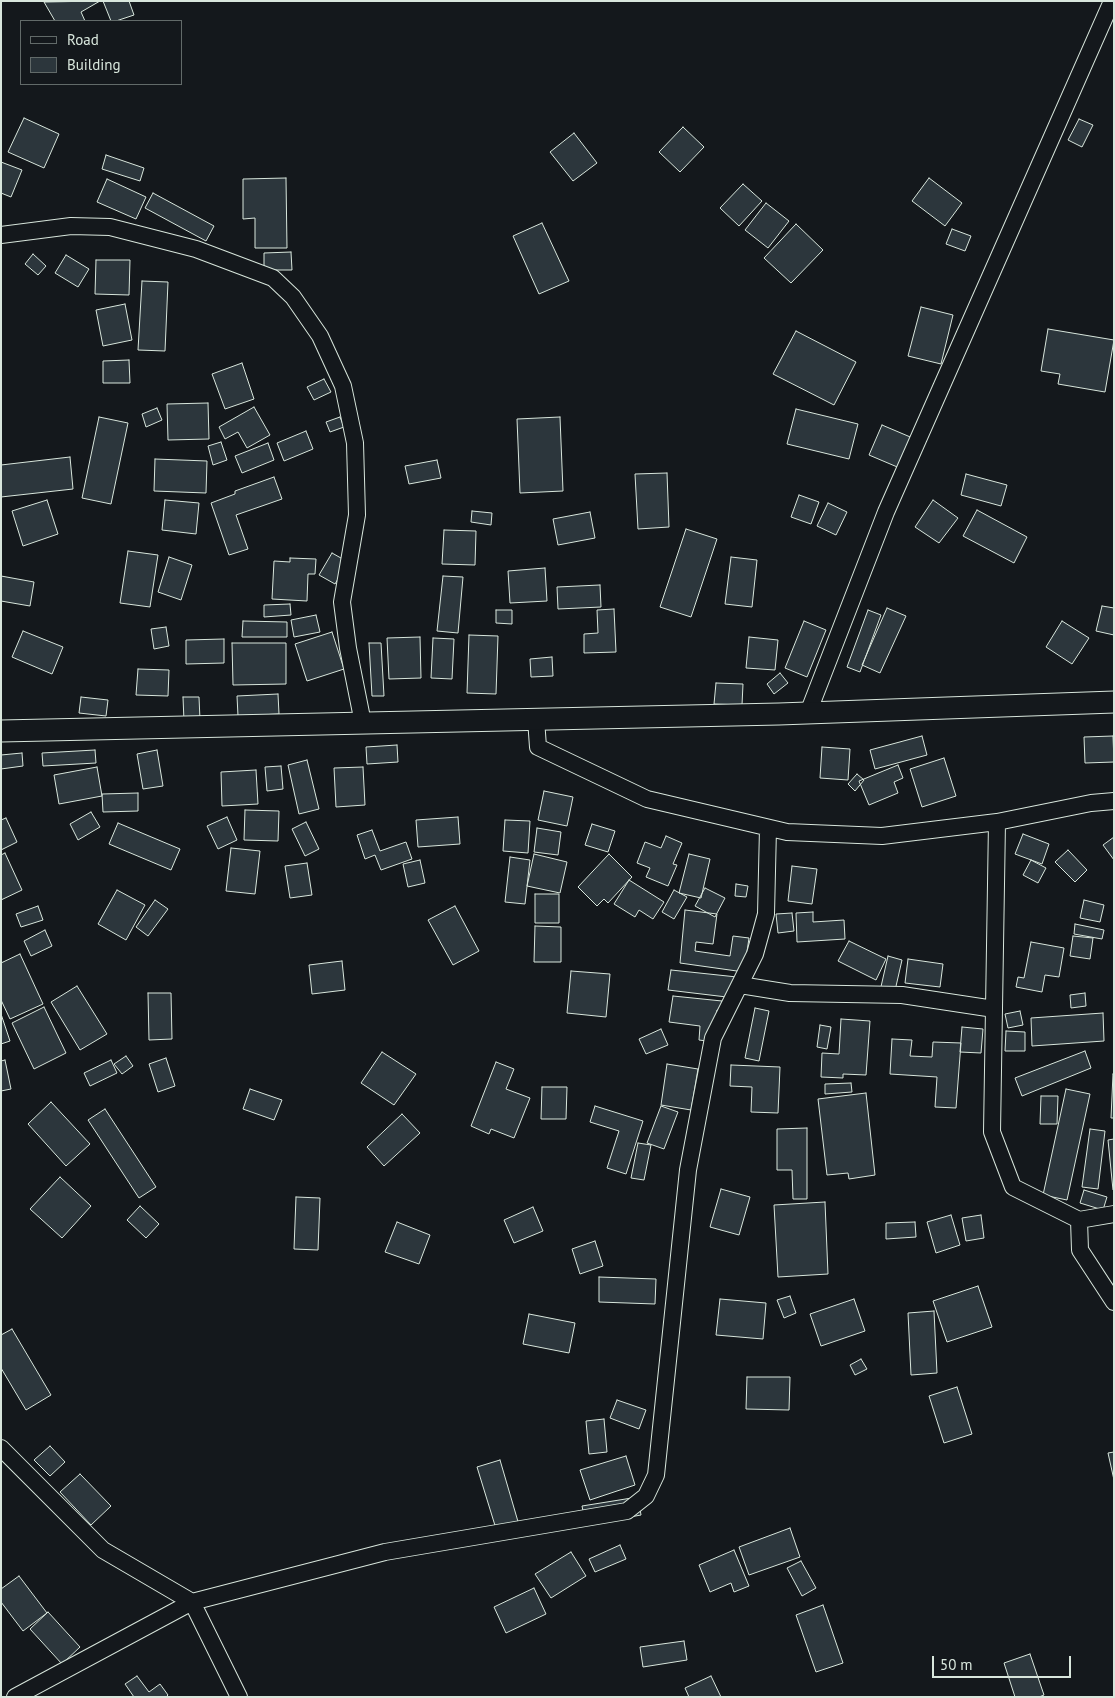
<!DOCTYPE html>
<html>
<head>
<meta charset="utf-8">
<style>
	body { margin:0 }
	#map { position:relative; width:1115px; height:1698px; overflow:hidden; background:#14181c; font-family:"PT Sans",sans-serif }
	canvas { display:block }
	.frame { position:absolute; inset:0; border:2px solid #d8e6dc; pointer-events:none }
	.legend { position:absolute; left:20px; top:20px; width:162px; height:65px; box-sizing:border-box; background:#14181c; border:1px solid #626a69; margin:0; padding:6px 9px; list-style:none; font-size:15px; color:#d8e6dc }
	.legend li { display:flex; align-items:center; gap:10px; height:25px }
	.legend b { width:25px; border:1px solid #626a69 }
	.scale { position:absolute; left:932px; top:1656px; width:139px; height:22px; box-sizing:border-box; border:2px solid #d8e6dc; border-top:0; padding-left:6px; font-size:15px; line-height:18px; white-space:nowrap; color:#d8e6dc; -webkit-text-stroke:4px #14181c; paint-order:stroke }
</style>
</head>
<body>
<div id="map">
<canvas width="1115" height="1698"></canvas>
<div class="frame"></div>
<ul class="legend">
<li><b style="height:6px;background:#14181c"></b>Road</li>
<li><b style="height:14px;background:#2c363c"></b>Building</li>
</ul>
<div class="scale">50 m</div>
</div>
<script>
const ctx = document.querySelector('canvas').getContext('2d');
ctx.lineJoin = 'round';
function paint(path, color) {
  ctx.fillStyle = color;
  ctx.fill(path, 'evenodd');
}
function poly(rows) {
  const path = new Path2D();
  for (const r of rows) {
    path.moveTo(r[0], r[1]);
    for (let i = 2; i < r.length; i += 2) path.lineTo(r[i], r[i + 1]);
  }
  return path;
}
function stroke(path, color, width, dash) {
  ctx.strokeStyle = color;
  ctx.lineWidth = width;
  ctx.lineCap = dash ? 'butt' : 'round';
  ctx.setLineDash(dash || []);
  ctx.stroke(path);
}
const building = poly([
	[100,1,81,12,85,21,55,21,44,2,100,1],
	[103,1,129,1,134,15,116,21,111,21,103,1],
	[24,118,59,134,44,168,8,152,24,118],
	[1079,119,1093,125,1082,147,1068,140,1079,119],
	[683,127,704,147,680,172,659,152,683,127],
	[574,133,597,163,573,181,550,152,574,133],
	[106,155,144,168,140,181,102,169,106,155],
	[1,162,22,170,11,197,1,193,1,162],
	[286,178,287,248,255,248,255,218,243,219,243,179,286,178],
	[929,178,962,203,945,226,912,201,929,178],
	[107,179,146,197,136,219,97,202,107,179],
	[743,184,762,201,739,226,720,208,743,184],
	[153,193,214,226,206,241,145,208,153,193],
	[766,203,789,221,768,248,745,230,766,203],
	[542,223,569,281,539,294,513,236,542,223],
	[796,224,823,250,791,283,764,258,796,224],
	[952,229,971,236,965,251,946,244,952,229],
	[291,252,292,270,264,270,264,253,291,252],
	[33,254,46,266,38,275,25,264,33,254],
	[66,255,89,269,78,287,55,273,66,255],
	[96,260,130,260,129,295,95,294,96,260],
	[142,281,168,282,165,351,138,350,142,281],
	[125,304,132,340,103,346,96,310,125,304],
	[921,307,953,315,941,364,908,356,921,307],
	[1048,329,1114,340,1105,392,1058,384,1060,374,1041,371,1048,329],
	[796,331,856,362,834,405,773,374,796,331],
	[129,360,130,383,103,383,103,361,129,360],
	[242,363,254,399,225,409,212,374,242,363],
	[324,379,331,392,314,400,307,387,324,379],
	[208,403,209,439,168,440,167,404,208,403],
	[254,407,270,435,247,448,238,432,225,439,219,427,254,407],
	[157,408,162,420,146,427,142,414,157,408],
	[796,409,858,424,849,459,787,444,796,409],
	[99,417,128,423,111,504,82,498,99,417],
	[340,417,344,427,330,432,326,422,340,417],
	[560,417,563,491,520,493,517,419,560,417],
	[882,425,915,439,902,469,869,455,882,425],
	[306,431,313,449,284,461,277,443,306,431],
	[221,442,227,460,213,465,208,446,221,442],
	[268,443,274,460,242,473,235,456,268,443],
	[70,457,73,489,1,497,1,465,70,457],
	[155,459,207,461,206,493,154,491,155,459],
	[437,460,441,478,409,484,405,466,437,460],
	[667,473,669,527,638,529,635,474,667,473],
	[966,474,1007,485,1001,506,961,495,966,474],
	[274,477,282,499,236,515,248,549,229,555,211,503,235,494,235,491,274,477],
	[799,495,819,502,811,524,791,517,799,495],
	[47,500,58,534,23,546,12,511,47,500],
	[165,500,199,503,196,534,162,530,165,500],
	[933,500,958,518,939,543,915,527,933,500],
	[828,503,847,512,836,535,817,526,828,503],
	[977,510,1027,537,1014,563,963,536,977,510],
	[472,511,492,513,491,525,471,522,472,511],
	[590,512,595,538,558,545,553,519,590,512],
	[686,529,717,539,691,617,660,607,686,529],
	[444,530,476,531,475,565,442,564,444,530],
	[128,551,158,555,150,607,120,603,128,551],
	[332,553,348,562,335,584,319,575,332,553],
	[169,557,192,565,181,600,158,592,169,557],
	[731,557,757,560,752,607,725,604,731,557],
	[290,558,316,559,315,574,308,574,307,601,272,599,274,561,290,562,290,558],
	[545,568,547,601,510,603,508,571,545,568],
	[1,576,34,582,30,606,1,601,1,576],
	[443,576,463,577,458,633,437,631,443,576],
	[600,585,601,607,558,609,557,587,600,585],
	[290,604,291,615,264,617,264,605,290,604],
	[1102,606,1114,608,1114,635,1096,631,1102,606],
	[887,608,906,616,880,673,862,665,887,608],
	[614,609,616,652,584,653,584,634,598,633,597,610,614,609],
	[496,610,512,610,512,624,496,623,496,610],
	[868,610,881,615,860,672,847,667,868,610],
	[316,615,320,632,294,637,291,620,316,615],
	[243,621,287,622,287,637,242,637,243,621],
	[804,621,826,630,807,677,785,668,804,621],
	[1062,621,1089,638,1072,664,1046,647,1062,621],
	[166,627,169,646,154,649,151,629,166,627],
	[23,631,63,647,52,674,12,657,23,631],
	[332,632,344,669,307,681,295,644,332,632],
	[469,635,498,636,496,694,467,693,469,635],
	[420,637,421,678,389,679,387,638,420,637],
	[749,637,778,640,775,670,746,668,749,637],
	[433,638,454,639,452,679,431,678,433,638],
	[224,639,224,663,186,664,186,640,224,639],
	[232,643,286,643,286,684,233,685,232,643],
	[369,643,381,643,384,696,372,696,369,643],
	[552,657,553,676,531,677,530,659,552,657],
	[138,669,169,670,168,696,136,695,138,669],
	[780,673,788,683,774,694,767,684,780,673],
	[716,683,743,684,742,705,714,704,716,683],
	[278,694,279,714,238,716,237,696,278,694],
	[81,697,108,700,106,716,79,713,81,697],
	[183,697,199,697,200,720,184,721,183,697],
	[922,736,927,755,875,769,870,750,922,736],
	[1113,736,1114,762,1085,763,1084,737,1113,736],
	[397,745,398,762,367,764,366,747,397,745],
	[822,747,850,749,848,780,820,778,822,747],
	[95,750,96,763,43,766,42,753,95,750],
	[157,750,163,786,143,789,137,754,157,750],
	[22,753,23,766,1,769,1,755,22,753],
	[944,758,956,796,922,807,910,769,944,758],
	[307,760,319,809,299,814,288,765,307,760],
	[898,765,903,778,894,782,898,793,869,805,859,781,898,765],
	[281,766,283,789,267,791,265,767,281,766],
	[97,767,102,796,59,804,54,775,97,767],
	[363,767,365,805,336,807,334,768,363,767],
	[256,770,258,804,222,806,221,772,256,770],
	[857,774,864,780,855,791,848,784,857,774],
	[544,791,573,797,567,826,538,820,544,791],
	[138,793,138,811,103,812,102,794,138,793],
	[245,810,279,811,278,841,244,840,245,810],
	[91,812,100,827,78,840,70,824,91,812],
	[227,817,237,840,218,849,207,826,227,817],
	[458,817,460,844,418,847,416,820,458,817],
	[6,818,17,842,1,850,1,820,6,818],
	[505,820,530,821,528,853,503,851,505,820],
	[306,822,319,849,305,856,292,829,306,822],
	[118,823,180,849,171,870,109,844,118,823],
	[592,824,615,831,608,852,585,845,592,824],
	[537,828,561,832,558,855,534,852,537,828],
	[372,830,380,851,406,842,412,859,381,870,375,855,365,859,357,835,372,830],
	[1023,834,1049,844,1042,864,1015,854,1023,834],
	[666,836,682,843,673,864,677,865,668,886,646,877,650,868,637,863,645,842,661,848,666,836],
	[1114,837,1114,860,1103,845,1114,837],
	[231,848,260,851,255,894,226,891,231,848],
	[1068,850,1087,870,1075,882,1055,862,1068,850],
	[5,853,22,890,1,900,1,855,5,853],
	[534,854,567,862,560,893,527,886,534,854],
	[609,854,632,877,608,903,604,899,597,906,578,887,609,854],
	[689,854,710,859,701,898,679,893,689,854],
	[510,857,530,860,525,904,505,902,510,857],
	[420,860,425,883,408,887,403,864,420,860],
	[1031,860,1046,868,1038,883,1023,875,1031,860],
	[307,863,312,895,290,898,285,866,307,863],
	[792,866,817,869,812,904,788,901,792,866],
	[629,880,664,902,653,919,639,910,635,917,614,904,629,880],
	[736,884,748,886,746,897,735,896,736,884],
	[705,888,725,898,715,917,695,906,705,888],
	[117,890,145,905,126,940,98,924,117,890],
	[674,890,687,897,674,919,662,912,674,890],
	[535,894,559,894,559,923,535,923,535,894],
	[155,900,168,909,148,936,136,927,155,900],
	[1084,900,1104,905,1100,922,1080,918,1084,900],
	[38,906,43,920,21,927,16,914,38,906],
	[455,906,479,951,453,965,428,920,455,906],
	[685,910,717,914,713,944,696,942,695,951,730,956,733,936,749,938,744,972,680,963,685,910],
	[813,912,813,922,844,920,845,939,797,942,796,913,813,912],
	[792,913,794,931,778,933,776,914,792,913],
	[1075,924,1104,930,1102,939,1074,934,1075,924],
	[535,926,561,927,561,962,534,962,535,926],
	[45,930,52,946,31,956,24,941,45,930],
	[1073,936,1093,938,1090,959,1070,956,1073,936],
	[849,941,886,959,876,980,838,961,849,941],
	[1031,942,1064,948,1059,977,1045,975,1042,992,1016,987,1018,977,1024,978,1031,942],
	[20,954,43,1004,10,1019,1,1000,1,963,20,954],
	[888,956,902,960,894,995,880,991,888,956],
	[908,959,943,964,940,987,905,983,908,959],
	[342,961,345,990,312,994,309,965,342,961],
	[671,970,737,977,735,998,668,990,671,970],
	[571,971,610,974,606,1017,567,1013,571,971],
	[77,986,107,1034,80,1050,51,1002,77,986],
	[148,993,171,993,172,1039,149,1040,148,993],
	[1085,993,1086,1006,1071,1008,1070,995,1085,993],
	[673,996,722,1001,721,1011,717,1010,714,1042,699,1040,700,1026,669,1022,673,996],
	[44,1007,66,1053,34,1069,12,1023,44,1007],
	[755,1008,769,1011,759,1061,745,1058,755,1008],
	[1020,1011,1023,1025,1008,1028,1005,1014,1020,1011],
	[1103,1013,1104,1041,1032,1046,1031,1018,1103,1013],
	[1,1014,10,1041,1,1044,1,1014],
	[841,1019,870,1021,866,1075,843,1074,843,1078,821,1077,822,1053,839,1054,841,1019],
	[820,1025,831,1027,827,1049,817,1047,820,1025],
	[962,1027,983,1029,981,1053,960,1052,962,1027],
	[661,1029,668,1045,646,1054,639,1039,661,1029],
	[1006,1031,1025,1032,1025,1051,1005,1051,1006,1031],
	[892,1039,912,1040,910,1056,932,1057,933,1042,961,1043,956,1108,935,1107,937,1077,890,1074,892,1039],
	[1085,1051,1091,1068,1022,1096,1015,1078,1085,1051],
	[382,1052,416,1074,394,1105,361,1083,382,1052],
	[126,1056,133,1066,122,1074,114,1064,126,1056],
	[166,1058,175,1086,158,1092,149,1064,166,1058],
	[5,1060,11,1089,1,1091,1,1061,5,1060],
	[111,1060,117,1073,90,1086,84,1073,111,1060],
	[496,1062,514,1069,506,1089,530,1098,514,1138,491,1129,489,1134,471,1126,496,1062],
	[667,1064,698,1069,691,1110,661,1105,667,1064],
	[731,1065,780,1067,778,1113,751,1112,752,1087,730,1086,731,1065],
	[1113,1074,1114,1074,1114,1118,1111,1118,1113,1074],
	[851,1083,852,1092,825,1094,825,1084,851,1083],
	[542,1087,567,1087,566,1119,541,1119,542,1087],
	[250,1089,282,1100,274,1120,243,1109,250,1089],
	[1066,1089,1090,1094,1067,1200,1043,1195,1066,1089],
	[866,1093,875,1175,849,1179,848,1173,827,1175,818,1099,866,1093],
	[1041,1096,1058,1096,1057,1124,1040,1124,1041,1096],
	[51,1102,90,1144,66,1166,28,1124,51,1102],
	[595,1106,643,1121,626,1174,607,1168,619,1131,590,1122,595,1106],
	[661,1106,678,1112,664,1149,647,1143,661,1106],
	[105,1109,156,1187,139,1198,88,1120,105,1109],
	[402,1114,420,1133,384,1166,367,1147,402,1114],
	[807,1128,807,1199,793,1199,792,1170,777,1170,777,1129,807,1128],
	[1090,1129,1105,1131,1098,1189,1082,1187,1090,1129],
	[1114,1139,1114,1190,1113,1190,1108,1140,1114,1139],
	[638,1143,651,1145,644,1180,631,1178,638,1143],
	[60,1177,91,1206,62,1238,30,1209,60,1177],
	[721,1189,750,1197,739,1235,710,1227,721,1189],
	[1084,1190,1107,1197,1103,1210,1080,1203,1084,1190],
	[296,1197,320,1198,318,1250,294,1249,296,1197],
	[825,1202,828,1274,778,1277,774,1205,825,1202],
	[140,1206,159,1224,146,1238,127,1220,140,1206],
	[533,1207,543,1231,514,1243,504,1220,533,1207],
	[951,1215,960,1245,936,1253,927,1222,951,1215],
	[981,1215,984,1238,966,1241,962,1218,981,1215],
	[397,1222,430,1235,419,1264,385,1252,397,1222],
	[915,1222,916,1237,886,1239,886,1223,915,1222],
	[595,1241,603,1266,580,1274,572,1249,595,1241],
	[599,1277,656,1279,655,1304,599,1302,599,1277],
	[978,1286,992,1327,947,1342,933,1301,978,1286],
	[790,1296,796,1313,784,1318,777,1300,790,1296],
	[720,1299,766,1303,763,1339,716,1335,720,1299],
	[854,1299,865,1331,821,1346,810,1314,854,1299],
	[934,1311,937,1373,911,1375,908,1313,934,1311],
	[529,1314,575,1323,569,1353,523,1344,529,1314],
	[12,1329,51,1395,26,1410,1,1368,1,1335,12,1329],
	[861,1359,867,1369,855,1375,850,1365,861,1359],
	[747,1377,790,1377,789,1410,746,1409,747,1377],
	[957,1387,972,1434,944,1443,929,1396,957,1387],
	[617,1400,646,1410,639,1429,610,1418,617,1400],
	[604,1419,607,1452,589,1454,586,1421,604,1419],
	[50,1446,65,1462,50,1476,34,1460,50,1446],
	[1114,1452,1114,1480,1108,1453,1114,1452],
	[626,1456,635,1485,590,1500,580,1470,626,1456],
	[500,1460,519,1525,497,1532,477,1467,500,1460],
	[80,1474,111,1506,91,1525,60,1492,80,1474],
	[638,1497,641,1515,586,1525,582,1506,638,1497],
	[790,1528,800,1557,749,1575,739,1547,790,1528],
	[620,1545,626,1559,595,1572,589,1559,620,1545],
	[734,1550,749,1586,734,1592,731,1583,710,1592,699,1565,734,1550],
	[571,1552,586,1576,551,1598,535,1574,571,1552],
	[801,1561,816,1588,802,1596,787,1568,801,1561],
	[19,1576,47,1613,23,1631,1,1602,1,1589,19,1576],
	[534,1588,546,1614,506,1633,494,1607,534,1588],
	[823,1605,843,1663,816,1672,796,1615,823,1605],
	[48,1612,80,1647,62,1664,30,1629,48,1612],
	[684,1641,687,1660,643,1667,640,1647,684,1641],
	[1030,1654,1044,1695,1039,1697,1015,1697,1004,1663,1030,1654],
	[137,1676,149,1692,160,1684,168,1695,166,1697,134,1697,125,1684,137,1676],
	[711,1676,721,1697,689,1697,685,1688,711,1676]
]);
paint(building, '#2c363c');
stroke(building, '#d8e6dc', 1);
const minor = poly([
	[1,235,71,226,110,227,196,249,273,278,293,297,320,336,343,386,355,443,357,515,342,602,348,648,363,723],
	[808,713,886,512,1112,1],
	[536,719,538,747,647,799,787,832,882,836,997,822,992,1132,1013,1187,1079,1220,1080,1250,1114,1302],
	[997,822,1091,803,1114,801],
	[740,985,790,993,902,995,994,1009],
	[1079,1220,1114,1214],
	[1,1448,103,1550,192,1602,15,1697],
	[239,1697,192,1602,385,1552,627,1511,646,1496,656,1475,688,1170,713,1038,755,954,766,914,768,828]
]);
const tertiary = poly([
	[1,731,779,714,1114,702]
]);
stroke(minor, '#d8e6dc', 18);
stroke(tertiary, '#d8e6dc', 23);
stroke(minor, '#14181c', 16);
stroke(tertiary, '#14181c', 21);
</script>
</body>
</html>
